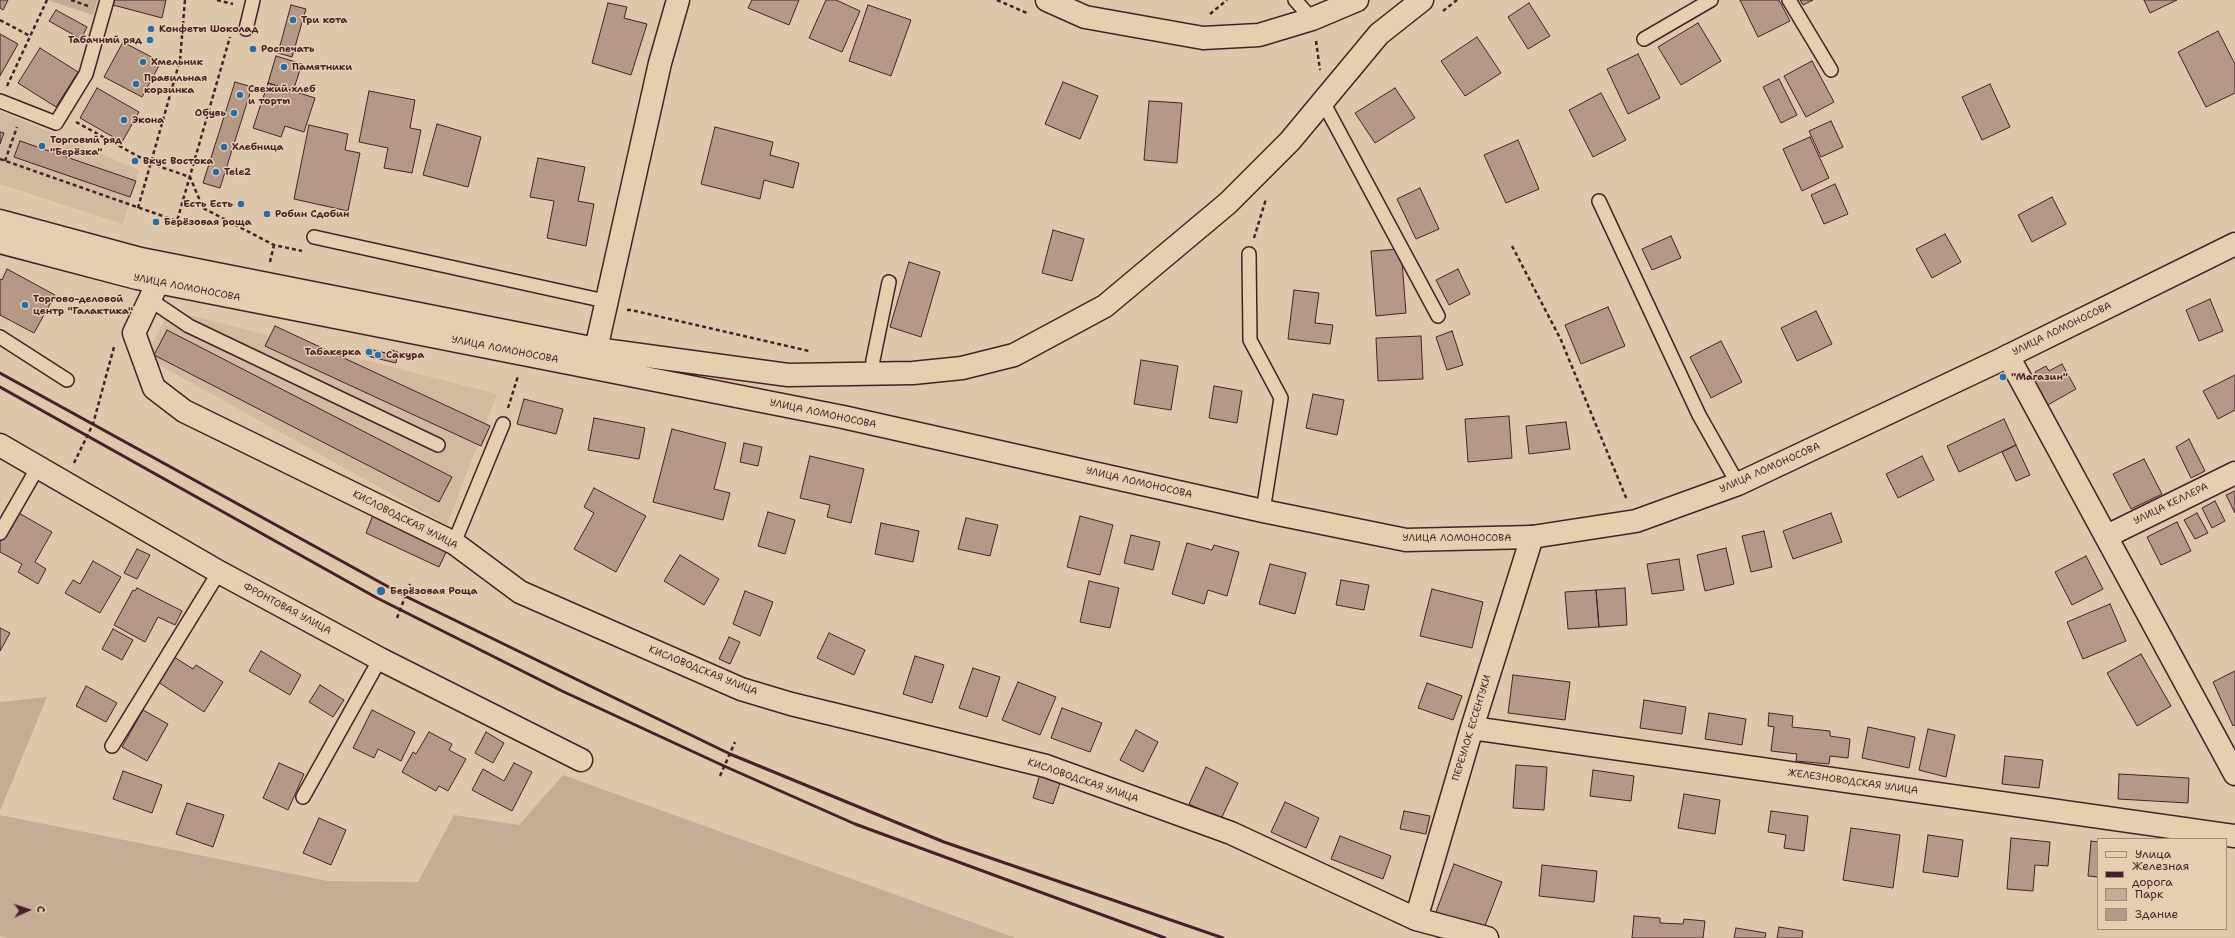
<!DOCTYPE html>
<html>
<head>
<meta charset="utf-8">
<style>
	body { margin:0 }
	#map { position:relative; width:2235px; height:938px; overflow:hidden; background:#dfc8a9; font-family:"Shantell Sans",sans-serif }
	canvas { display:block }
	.legend { position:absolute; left:2097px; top:838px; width:130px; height:92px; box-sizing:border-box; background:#e5cfae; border:1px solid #a7897a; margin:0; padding:5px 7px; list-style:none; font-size:12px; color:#4a1f2b }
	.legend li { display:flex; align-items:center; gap:8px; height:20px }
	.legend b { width:20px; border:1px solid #a7897a }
	.north { position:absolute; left:8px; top:890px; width:40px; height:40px; -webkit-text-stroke:3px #e5cfae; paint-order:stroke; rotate:87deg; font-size:11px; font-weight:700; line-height:16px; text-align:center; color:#4a1f2b }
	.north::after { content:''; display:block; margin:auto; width:14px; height:18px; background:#4a1f2b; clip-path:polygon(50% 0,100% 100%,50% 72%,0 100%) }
</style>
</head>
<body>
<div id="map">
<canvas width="2235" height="938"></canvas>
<ul class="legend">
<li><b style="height:5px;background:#e5cfae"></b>Улица</li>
<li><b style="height:5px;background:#4a1f2b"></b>Железная дорога</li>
<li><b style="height:11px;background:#c6ac94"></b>Парк</li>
<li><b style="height:11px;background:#b59986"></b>Здание</li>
</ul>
<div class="north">С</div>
</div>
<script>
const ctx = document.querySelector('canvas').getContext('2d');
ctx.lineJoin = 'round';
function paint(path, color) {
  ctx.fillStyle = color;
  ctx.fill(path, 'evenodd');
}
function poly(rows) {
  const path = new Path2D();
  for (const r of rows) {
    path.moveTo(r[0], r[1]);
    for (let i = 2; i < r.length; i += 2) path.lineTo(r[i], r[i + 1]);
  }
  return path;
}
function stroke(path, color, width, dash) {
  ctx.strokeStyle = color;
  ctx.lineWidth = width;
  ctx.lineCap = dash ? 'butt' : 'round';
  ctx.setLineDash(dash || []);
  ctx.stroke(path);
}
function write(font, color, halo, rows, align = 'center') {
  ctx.font = font + ' "Shantell Sans",sans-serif';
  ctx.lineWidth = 3;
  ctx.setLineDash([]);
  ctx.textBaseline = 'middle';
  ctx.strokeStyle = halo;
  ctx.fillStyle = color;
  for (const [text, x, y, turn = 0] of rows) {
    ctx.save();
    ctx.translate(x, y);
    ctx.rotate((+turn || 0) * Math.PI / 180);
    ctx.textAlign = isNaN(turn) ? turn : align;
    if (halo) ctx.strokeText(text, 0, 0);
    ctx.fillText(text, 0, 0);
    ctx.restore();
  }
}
paint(poly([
	[0,111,139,170,123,224,0,184],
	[170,310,497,394,447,525,145,357]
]), '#d2ba9e');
paint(poly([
	[47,0,97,0,93,15],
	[47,697,0,811,0,702],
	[563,775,1016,938,9,938,0,936,0,815,328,881,418,882,454,815,519,825]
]), '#c6ac94');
const building = poly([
	[0,0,8,0,3,10,0,8,0,0],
	[114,0,166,0,162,18,113,5,114,0],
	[752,0,799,0,789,25,748,8,752,0],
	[826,0,836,0,860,11,842,52,809,38,826,0],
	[1740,0,1779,0,1790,21,1758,37,1740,0],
	[1800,0,1813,0,1803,5,1800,0],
	[2144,0,2177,0,2150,13,2144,0],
	[608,3,627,7,624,18,647,24,631,75,592,63,608,3],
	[1529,3,1550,36,1528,49,1508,17,1529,3],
	[291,5,306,9,292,57,278,53,291,5],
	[868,5,911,20,891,76,849,61,868,5],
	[56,10,87,27,81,39,49,21,56,10],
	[1698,23,1721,61,1681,85,1658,47,1698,23],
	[2218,31,2235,64,2235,93,2206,107,2178,52,2218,31],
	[0,34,18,44,0,76,0,34],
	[1477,37,1501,73,1465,96,1441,61,1477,37],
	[123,42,161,62,142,97,104,77,123,42],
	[40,48,78,72,56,107,18,83,40,48],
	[1638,54,1660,98,1628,114,1607,69,1638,54],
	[276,56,302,64,293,91,268,83,276,56],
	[1812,61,1834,102,1806,117,1784,76,1812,61],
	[1779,79,1797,115,1781,123,1763,87,1779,79],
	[235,82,252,87,220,188,203,183,235,82],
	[1063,82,1098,96,1080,139,1045,124,1063,82],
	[268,83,315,98,304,132,285,126,281,137,253,128,268,83],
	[1990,84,2010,127,1982,140,1962,97,1990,84],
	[97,88,139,112,122,142,80,118,97,88],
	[1395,88,1415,118,1375,143,1355,113,1395,88],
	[369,91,415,100,410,128,421,130,412,173,384,168,388,148,359,142,369,91],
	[1601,93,1626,140,1593,157,1569,110,1601,93],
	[1149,101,1182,103,1177,163,1144,160,1149,101],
	[1831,121,1843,147,1821,157,1809,131,1831,121],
	[437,124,481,137,468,187,423,175,437,124],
	[309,125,348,134,345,150,360,153,348,211,294,199,309,125],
	[715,127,773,142,770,155,799,163,793,188,764,180,760,199,701,184,715,127],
	[0,132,4,133,0,144,0,132],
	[1810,137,1829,178,1802,191,1783,149,1810,137],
	[1518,140,1539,189,1506,203,1484,155,1518,140],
	[20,141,136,181,130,197,14,157,20,141],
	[538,158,585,167,578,201,594,204,586,246,547,238,554,201,530,197,538,158],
	[1835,184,1848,214,1824,224,1811,195,1835,184],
	[1420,188,1439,229,1416,239,1397,199,1420,188],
	[2052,197,2066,224,2032,242,2018,215,2052,197],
	[1053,230,1084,239,1072,281,1042,273,1053,230],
	[1945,234,1961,262,1932,278,1916,249,1945,234],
	[1671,236,1681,258,1652,270,1642,249,1671,236],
	[1401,249,1406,313,1376,316,1371,251,1401,249],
	[909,262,940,272,921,337,890,327,909,262],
	[7,269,55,295,34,333,0,315,0,279,2,280,7,269],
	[1458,269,1470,294,1449,305,1436,280,1458,269],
	[1294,290,1319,293,1315,323,1333,325,1330,344,1288,339,1294,290],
	[2210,299,2223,331,2199,341,2186,310,2210,299],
	[1608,307,1625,346,1581,364,1565,325,1608,307],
	[1816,311,1832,344,1797,361,1781,328,1816,311],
	[275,326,490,426,481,446,265,346,275,326],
	[167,330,452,477,439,502,154,355,167,330],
	[1452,331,1463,365,1447,370,1436,337,1452,331],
	[1421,336,1423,379,1378,381,1376,338,1421,336],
	[1721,341,1742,382,1711,398,1690,357,1721,341],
	[368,348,373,350,371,357,366,355,365,351,368,348],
	[373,350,390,354,391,350,398,352,396,363,371,357,373,350],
	[1141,360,1178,366,1171,410,1134,404,1141,360],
	[2062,364,2076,389,2046,406,2033,382,2039,379,2035,372,2046,366,2049,371,2062,364],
	[2235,375,2235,410,2218,419,2203,391,2235,375],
	[1214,386,1242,391,1237,423,1209,418,1214,386],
	[1313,394,1344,400,1337,435,1306,428,1313,394],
	[524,399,563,409,556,434,517,424,524,399],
	[1509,416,1512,458,1468,462,1465,419,1509,416],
	[594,418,645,428,639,459,588,450,594,418],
	[2004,419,2016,445,1959,472,1947,446,2004,419],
	[1566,422,1570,449,1529,454,1526,426,1566,422],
	[672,429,726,443,714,489,730,493,723,520,653,502,672,429],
	[2189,439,2205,471,2191,478,2176,447,2189,439],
	[744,443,762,447,758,466,740,462,744,443],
	[2016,445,2030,475,2016,481,2002,452,2016,445],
	[810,456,864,469,851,523,827,517,830,505,800,498,810,456],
	[1922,456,1934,480,1898,498,1886,474,1922,456],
	[2144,459,2162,494,2131,509,2113,474,2144,459],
	[594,488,646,516,616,572,574,549,594,513,584,507,594,488],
	[2235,491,2235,513,2226,495,2235,491],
	[2215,501,2225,521,2212,528,2202,508,2215,501],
	[17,512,52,532,35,562,46,569,38,584,18,572,22,564,0,552,0,542,17,512],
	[768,512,795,520,785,554,758,546,768,512],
	[1831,513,1842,542,1793,559,1783,531,1831,513],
	[2197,513,2208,533,2195,539,2184,520,2197,513],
	[373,515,447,550,439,567,366,533,373,515],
	[1080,516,1113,525,1100,575,1067,567,1080,516],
	[966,518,998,525,990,556,958,549,966,518],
	[2177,522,2191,551,2161,565,2147,537,2177,522],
	[881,523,919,531,913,562,875,554,881,523],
	[1764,531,1772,567,1751,572,1742,536,1764,531],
	[1131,535,1160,542,1153,570,1124,563,1131,535],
	[1187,543,1212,550,1214,545,1239,552,1227,596,1208,590,1204,604,1172,594,1187,543],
	[1726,548,1734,584,1705,591,1697,555,1726,548],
	[137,549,150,555,137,579,124,573,137,549],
	[680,555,719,579,704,605,664,581,680,555],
	[2086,556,2103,589,2072,605,2055,572,2086,556],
	[1679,559,1684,590,1652,594,1647,564,1679,559],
	[93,561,121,577,100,613,65,593,73,580,80,584,93,561],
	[1270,564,1306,573,1295,614,1259,604,1270,564],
	[1341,580,1369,585,1364,610,1336,605,1341,580],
	[1089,581,1119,588,1110,628,1080,622,1089,581],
	[137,588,182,611,175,625,158,617,145,642,114,625,133,590,135,591,137,588],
	[1625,588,1627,625,1599,627,1596,590,1625,588],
	[1432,589,1483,602,1472,648,1420,636,1432,589],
	[1596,590,1599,627,1568,629,1565,592,1596,590],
	[745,591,773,602,760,636,733,624,745,591],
	[2110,604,2126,641,2083,659,2067,622,2110,604],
	[0,628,10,633,0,651,0,628],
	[113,629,133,640,122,660,102,649,113,629],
	[829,633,865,650,854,675,817,658,829,633],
	[729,637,740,642,730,664,719,659,729,637],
	[261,651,301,675,290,695,249,671,261,651],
	[2141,654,2171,706,2137,726,2107,673,2141,654],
	[915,656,944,665,932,703,903,694,915,656],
	[174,657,193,669,196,665,223,682,204,712,158,682,174,657],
	[973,668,1000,677,987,717,959,708,973,668],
	[2235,671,2235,725,2233,726,2213,682,2235,671],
	[1513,675,1570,682,1565,720,1508,713,1513,675],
	[1018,682,1056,697,1040,735,1002,720,1018,682],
	[1427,683,1462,696,1453,720,1418,708,1427,683],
	[320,685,344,700,333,717,309,702,320,685],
	[86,686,117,703,106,722,76,706,86,686],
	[1644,700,1686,707,1682,734,1640,728,1644,700],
	[1062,708,1102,723,1090,752,1051,738,1062,708],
	[143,710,168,724,147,761,122,747,143,710],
	[372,710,415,732,401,761,378,749,374,758,353,748,372,710],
	[1709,713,1746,719,1742,745,1705,739,1709,713],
	[1769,713,1793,716,1792,727,1830,731,1830,736,1850,739,1848,758,1830,756,1829,764,1796,761,1797,754,1771,751,1774,727,1768,726,1769,713],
	[1868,727,1915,737,1909,768,1862,758,1868,727],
	[1928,729,1955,735,1946,777,1919,770,1928,729],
	[1136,730,1158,742,1143,772,1120,760,1136,730],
	[429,732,452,744,449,750,466,759,448,791,439,786,436,791,402,772,413,752,416,754,429,732],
	[486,732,504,743,493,763,475,753,486,732],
	[2005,756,2043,760,2039,788,2002,784,2005,756],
	[279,763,304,774,288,810,263,798,279,763],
	[514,763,532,772,512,811,472,790,483,769,504,781,514,763],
	[1516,765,1547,767,1544,810,1513,808,1516,765],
	[1206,767,1238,783,1221,819,1189,804,1206,767],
	[1593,770,1634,776,1631,801,1590,796,1593,770],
	[123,771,162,785,152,813,113,799,123,771],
	[1040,774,1061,780,1053,804,1033,798,1040,774],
	[2119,774,2189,778,2188,803,2118,799,2119,774],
	[1684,794,1720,800,1715,834,1678,828,1684,794],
	[1285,802,1319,818,1306,848,1271,832,1285,802],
	[187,803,224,815,213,847,176,834,187,803],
	[1404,811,1430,816,1426,834,1400,829,1404,811],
	[1771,811,1808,816,1804,851,1784,848,1786,835,1768,832,1771,811],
	[319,818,346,830,331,865,303,853,319,818],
	[1851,828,1900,835,1893,888,1843,880,1851,828],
	[1928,835,1963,840,1958,877,1923,872,1928,835],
	[1340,836,1391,856,1383,879,1331,859,1340,836],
	[2011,838,2050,842,2048,866,2035,865,2033,891,2007,889,2011,838],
	[2091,841,2098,842,2098,877,2088,876,2091,841],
	[1454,864,1502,882,1483,931,1436,912,1454,864],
	[1542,865,1597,871,1594,902,1539,896,1542,865],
	[1634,916,1660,918,1660,923,1683,924,1684,919,1705,921,1703,938,1632,938,1634,916],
	[1779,927,1803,931,1802,938,1777,938,1779,927],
	[1736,928,1766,933,1765,938,1734,938,1736,928]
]);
paint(building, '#b59986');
stroke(building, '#4a1f2b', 1);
const lane = poly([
	[1295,0,1312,19],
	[1789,0,1831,70],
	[246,29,253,0],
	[1644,39,1711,0],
	[1322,100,1438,316],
	[0,101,56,123,86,74,107,0],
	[1599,201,1699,415,1738,484],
	[314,237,605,301],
	[1249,254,1250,340,1281,398,1263,511],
	[149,299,189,326,438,445],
	[0,337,67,380],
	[872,374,873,360,889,282],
	[0,533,38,467],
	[454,543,503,424],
	[112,746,219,572],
	[303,797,380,659]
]);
const street = poly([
	[1047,0,1085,17,1203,38,1259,35,1312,19,1357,0],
	[158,282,134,333,154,388,184,411,454,543,520,592,741,689,791,704,1046,766,1231,833,1416,919,1487,938],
	[2008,356,2235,774],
	[592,367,660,63,678,0],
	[0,445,219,572,380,659,581,760],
	[2107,536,2235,473],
	[1472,728,2235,836],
	[1416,919,1472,728,1532,537]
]);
const secondary = poly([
	[0,221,141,259,596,349,788,375,913,373,962,368,1014,355,1105,306,1228,203,1290,141,1379,34,1422,0],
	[0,242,137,278,843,417,1263,511,1406,540,1532,537,1636,521,1738,484,1998,361,2235,244]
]);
stroke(lane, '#4a1f2b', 16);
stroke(street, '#4a1f2b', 25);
stroke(secondary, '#4a1f2b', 25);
stroke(poly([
	[71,0,88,6],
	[217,0,233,4],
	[997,0,1029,14],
	[1443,11,1457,0],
	[1210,14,1227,0],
	[0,20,30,36],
	[1316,41,1320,70],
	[7,86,47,0],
	[76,122,152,164,190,177,203,208,274,245,302,251],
	[0,159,177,221,230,37],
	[5,161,17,127],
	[138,208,180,60,185,0],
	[1254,238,1266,199],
	[1512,246,1561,340,1627,500],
	[270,262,274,245],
	[627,310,631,310,809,351],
	[508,408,518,376],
	[74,463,93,424,114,347],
	[397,618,410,584],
	[720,776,735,742]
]), '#4a1f2b', 2.5, [4, 3]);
stroke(lane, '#e5cfae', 13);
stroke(street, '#e5cfae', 22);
stroke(secondary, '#e5cfae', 22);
stroke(poly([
	[0,373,405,596,730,754,944,842,1223,938],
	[0,387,377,598,562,691,724,766,855,824,1165,938]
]), '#4a1f2b', 3);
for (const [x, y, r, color] of [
	[293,20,4,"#1f6fb2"],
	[151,29,4,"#1f6fb2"],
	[150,40,4,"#1f6fb2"],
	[253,49,4,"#1f6fb2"],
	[143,62,4,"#1f6fb2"],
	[284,67,4,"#1f6fb2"],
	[136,84,4,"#1f6fb2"],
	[240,95,4,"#1f6fb2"],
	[234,113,4,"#1f6fb2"],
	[124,120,4,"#1f6fb2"],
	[42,146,4,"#1f6fb2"],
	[224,147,4,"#1f6fb2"],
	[135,161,4,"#1f6fb2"],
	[216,172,4,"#1f6fb2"],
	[241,204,4,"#1f6fb2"],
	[267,214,4,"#1f6fb2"],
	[156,222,4,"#1f6fb2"],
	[25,305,4,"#1f6fb2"],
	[369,352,4,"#1f6fb2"],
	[378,355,4,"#1f6fb2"],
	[2003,377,4,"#1f6fb2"],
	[381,591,5,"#1f6fb2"]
]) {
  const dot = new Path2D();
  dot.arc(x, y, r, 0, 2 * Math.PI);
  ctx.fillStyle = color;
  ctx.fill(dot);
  stroke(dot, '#e5cfae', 1.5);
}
write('bold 10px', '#4a1f2b', '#e5cfae', [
	["Три кота",301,20],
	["Конфеты Шоколад",159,29],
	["Табачный ряд",142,40,"right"],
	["Роспечать",261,49],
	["Хмельник",151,62],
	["Памятники",292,67],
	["Правильная",144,78],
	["корзинка",144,90],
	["Свежий хлеб",248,89],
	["и торты",248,101],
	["Обувь",226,113,"right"],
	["Экона",132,120],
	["Торговый ряд",50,140],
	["\"Берёзка\"",50,152],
	["Хлебница",232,147],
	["Вкус Востока",143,161],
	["Tele2",224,172],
	["Есть Есть",233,204,"right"],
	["Робин Сдобин",275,214],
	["Берёзовая роща",164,222],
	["Торгово-деловой",33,299],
	["центр \"Галактика\"",33,311],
	["Табакерка",361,352,"right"],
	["Сакура",386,355],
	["\"Магазин\"",2011,377],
	["Берёзовая Роща",390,591]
], 'left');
write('10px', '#4a1f2b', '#e5cfae', [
	["УЛИЦА ЛОМОНОСОВА",187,288,11],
	["УЛИЦА ЛОМОНОСОВА",2062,329,-26],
	["УЛИЦА ЛОМОНОСОВА",505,350,11],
	["УЛИЦА ЛОМОНОСОВА",823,414,12],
	["УЛИЦА ЛОМОНОСОВА",1770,468,-24],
	["УЛИЦА ЛОМОНОСОВА",1139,483,13],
	["УЛИЦА КЕЛЛЕРА",2171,504,-26],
	["КИСЛОВОДСКАЯ УЛИЦА",405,520,27],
	["УЛИЦА ЛОМОНОСОВА",1457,538],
	["ФРОНТОВАЯ УЛИЦА",287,609,28],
	["КИСЛОВОДСКАЯ УЛИЦА",703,671,22],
	["ПЕРЕУЛОК ЕССЕНТУКИ",1472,728,-73],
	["КИСЛОВОДСКАЯ УЛИЦА",1083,781,19],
	["ЖЕЛЕЗНОВОДСКАЯ УЛИЦА",1853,782,8]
]);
</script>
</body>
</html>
